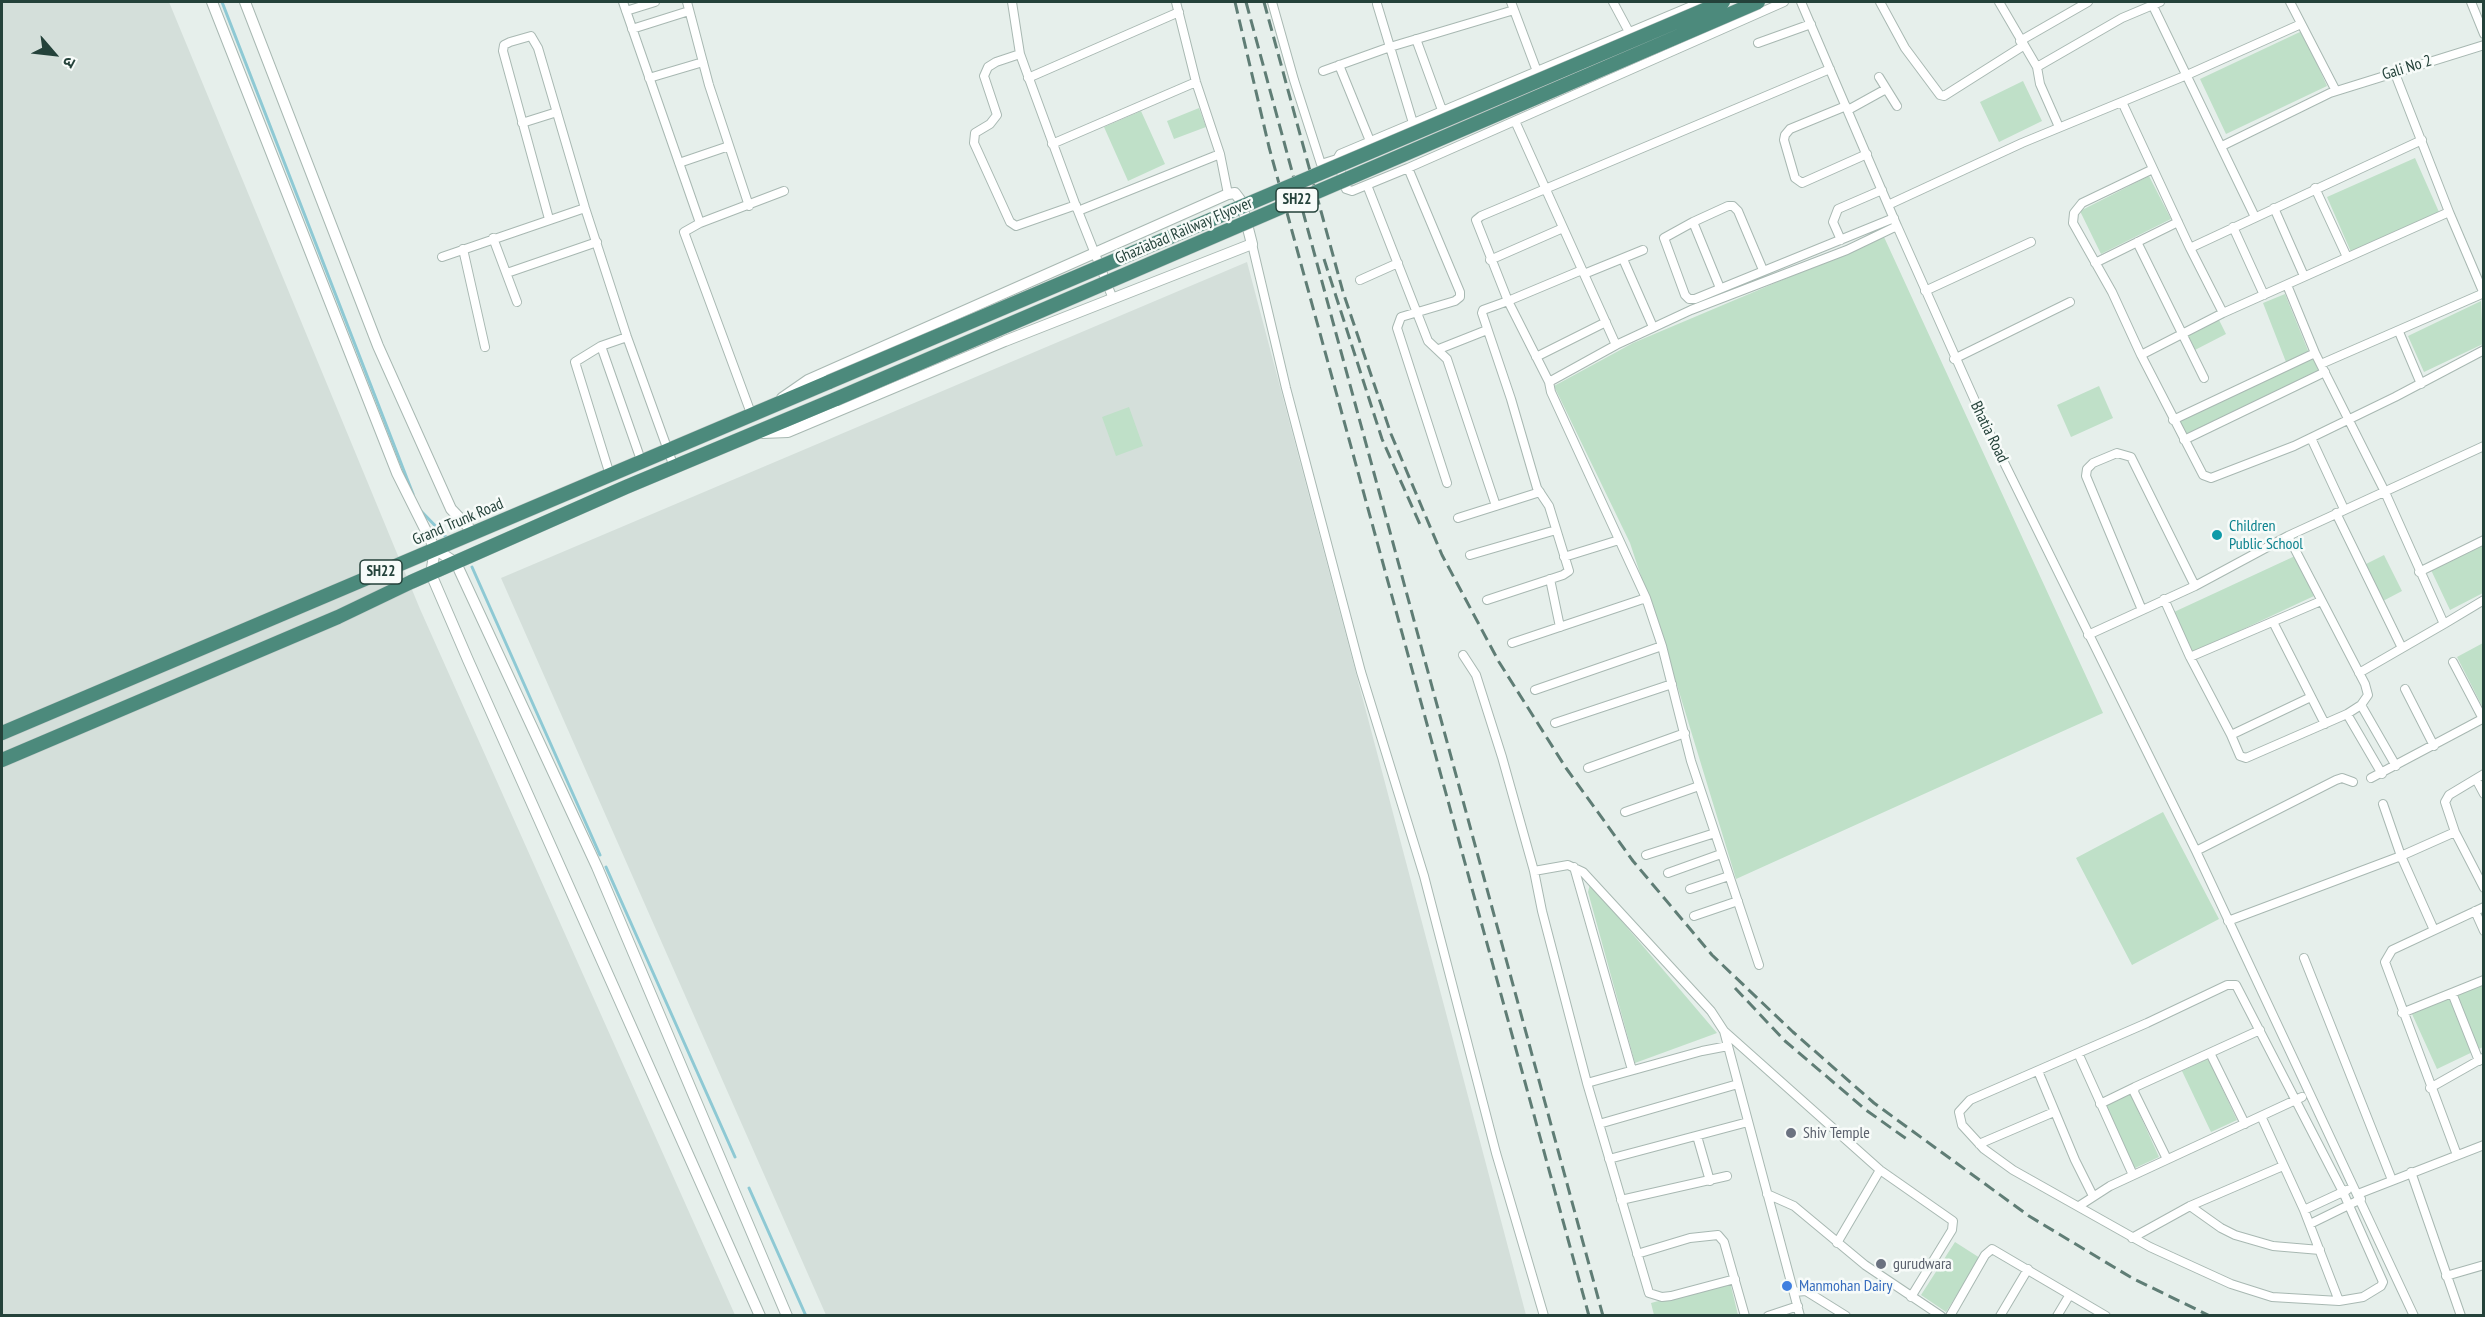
<!DOCTYPE html>
<html>
<head>
<meta charset="utf-8">
<style>
	body { margin:0 }
	#map { position:relative; width:2485px; height:1317px; overflow:hidden; background:#e6efeb; font-family:"PT Sans Narrow","Noto Sans Devanagari",sans-serif }
	canvas { display:block }
	.frame { position:absolute; inset:0; border:3px solid #24423a; pointer-events:none }
	.north { position:absolute; left:24px; top:24px; width:60px; height:60px; -webkit-text-stroke:4px #f7fbf9; paint-order:stroke; rotate:118deg; font-size:16px; font-weight:700; line-height:24px; text-align:center; color:#24423a }
	.north::after { content:''; display:block; margin:auto; width:21px; height:27px; background:#24423a; clip-path:polygon(50% 0,100% 100%,50% 72%,0 100%) }
</style>
</head>
<body>
<div id="map">
<canvas width="2485" height="1317"></canvas>
<div class="frame"></div>
<div class="north">उ</div>
</div>
<script>
const ctx = document.querySelector('canvas').getContext('2d');
ctx.lineJoin = 'round';
function paint(path, color) {
  ctx.fillStyle = color;
  ctx.fill(path, 'evenodd');
}
function poly(rows) {
  const path = new Path2D();
  for (const r of rows) {
    path.moveTo(r[0], r[1]);
    for (let i = 2; i < r.length; i += 2) path.lineTo(r[i], r[i + 1]);
  }
  return path;
}
function stroke(path, color, width, dash) {
  ctx.strokeStyle = color;
  ctx.lineWidth = width;
  ctx.lineCap = dash ? 'butt' : 'round';
  ctx.setLineDash(dash || []);
  ctx.stroke(path);
}
function write(font, color, halo, rows, align = 'center') {
  ctx.font = font + ' "PT Sans Narrow",sans-serif';
  ctx.lineWidth = 5;
  ctx.setLineDash([]);
  ctx.textBaseline = 'middle';
  ctx.strokeStyle = halo;
  ctx.fillStyle = color;
  for (const [text, x, y, turn = 0] of rows) {
    ctx.save();
    ctx.translate(x, y);
    ctx.rotate((+turn || 0) * Math.PI / 180);
    ctx.textAlign = isNaN(turn) ? turn : align;
    if (halo) ctx.strokeText(text, 0, 0);
    ctx.fillText(text, 0, 0);
    ctx.restore();
  }
}
paint(poly([
	[2,2,169,2,420,609,735,1315,2,1316],
	[1247,262,1526,1315,826,1315,501,578]
]), '#d4dfda');
paint(poly([
	[2302,31,2327,86,2226,134,2200,79],
	[2023,81,2042,121,1999,142,1980,102],
	[1199,108,1206,127,1174,139,1167,121],
	[1141,111,1165,164,1128,181,1104,127],
	[2415,158,2439,212,2351,252,2327,197],
	[2149,176,2171,219,2101,254,2080,211],
	[1884,237,2103,713,1736,879,1677,685,1630,543,1554,386,1633,343],
	[2285,294,2309,353,2286,362,2263,303],
	[2481,301,2483,344,2424,372,2408,336],
	[2218,318,2226,334,2193,351,2185,335],
	[2313,357,2320,373,2188,436,2178,420],
	[2099,386,2113,418,2071,437,2057,405],
	[1129,407,1143,446,1116,456,1102,417],
	[2483,544,2483,593,2450,610,2431,570],
	[2384,555,2402,591,2383,601,2364,565],
	[2295,556,2314,596,2192,653,2174,612],
	[2483,643,2484,707,2483,708,2457,657],
	[2163,812,2219,919,2132,965,2076,858],
	[1590,884,1717,1033,1635,1063,1588,892],
	[2483,981,2483,1047,2437,1069,2412,1014],
	[2208,1058,2237,1120,2211,1132,2182,1071],
	[2130,1093,2159,1157,2133,1169,2104,1106],
	[1955,1242,1980,1258,1946,1312,1921,1295],
	[1730,1282,1738,1315,1654,1315,1651,1303]
]), '#bfe0c8');
stroke(poly([
	[222,2,413,494],
	[421,511,447,538],
	[472,567,600,855],
	[606,867,735,1157],
	[749,1188,806,1316]
]), '#8ec9d4', 3);
const minor = poly([
	[623,2,700,223],
	[687,2,709,85,749,206],
	[1012,2,1020,54,1077,209],
	[1176,2,1196,82,1220,154,1228,194],
	[1272,2,1294,80,1321,164,1337,159],
	[1511,2,1538,74],
	[1613,2,1628,30],
	[1701,2,1340,154,1337,159,1346,189,1352,191,1408,168,1784,2],
	[1880,2,1905,48,1940,95,1944,96,2023,46],
	[1999,2,2037,67,2040,84,2059,127],
	[2151,2,2255,217],
	[2290,2,2336,91],
	[2471,2,2484,34],
	[1377,4,1413,123],
	[626,11,655,2],
	[632,29,689,11],
	[1416,39,1442,110],
	[2020,41,2088,2],
	[1758,43,1811,24],
	[1020,54,996,62,988,67,984,76,997,115,990,124,975,133,974,143,1010,222,1016,226,1076,205],
	[1339,65,1370,141],
	[2037,67,2122,18,2160,2],
	[1323,71,1390,47,1514,10],
	[2394,71,2449,212,2223,313,2141,355,2203,475,2211,478,2294,446,2395,397,2484,350],
	[1879,77,1897,106],
	[649,78,703,62],
	[1028,78,1179,12],
	[2122,102,2190,248],
	[1846,106,1790,129,1785,135,1784,140,1795,178,1802,183,1867,154],
	[1848,110,1886,89],
	[1515,121,1616,345],
	[522,123,557,112],
	[1052,144,1196,82],
	[2222,146,2330,93,2484,45],
	[679,163,729,146],
	[1408,168,1460,292,1460,297,1455,301,1401,317,1397,328,1447,483],
	[1367,185,1428,341,1447,359,1496,506],
	[2315,188,2347,257],
	[1888,205,2022,143,2187,75,2301,24],
	[2274,208,2304,276],
	[2449,212,2484,294],
	[549,219,503,51,504,45,510,42,531,36,538,48,585,208,627,337,674,467],
	[1693,222,1720,288],
	[1897,226,1988,430,2196,851,2414,1316],
	[2233,227,2264,295],
	[493,238,517,302],
	[1841,240,1833,222,1838,209,1882,190],
	[2137,242,2204,378],
	[1252,244,1286,388,1361,672,1424,876,1496,1153,1544,1316],
	[463,249,485,347],
	[442,257,585,208],
	[1623,259,1653,327],
	[1490,260,1563,228],
	[2095,263,2178,222],
	[1763,270,1738,211,1733,206,1728,206,1693,222,1664,238,1685,295,1689,299,1695,299,1894,218],
	[507,273,597,242],
	[1584,274,1643,250],
	[1360,280,1398,263],
	[2287,285,2315,353,2384,490,2444,624,2359,673],
	[1925,291,2031,242],
	[1113,299,1078,211,1220,154],
	[2223,313,2190,248,2422,140],
	[2399,332,2421,384],
	[601,346,642,463],
	[1439,349,1487,330],
	[2141,355,2112,292,2073,223,2074,213,2082,203,2153,169],
	[1536,357,1606,322],
	[1954,359,2070,302],
	[2321,364,2484,293],
	[1549,382,1508,301,1582,270],
	[752,416,684,232,700,223,784,191],
	[2173,420,2315,353],
	[2311,438,2344,509],
	[2184,440,2325,372],
	[610,475,575,362,601,346,627,337],
	[2336,513,2402,648],
	[1458,518,1540,492],
	[2288,536,2365,684,2368,695,2361,705,2347,714,2246,758,2240,756,2231,735,2311,697],
	[1470,555,1556,530],
	[1564,557,1619,540],
	[2419,572,2484,540],
	[1550,579,1560,627],
	[2164,599,2190,657,2321,601],
	[1487,600,1563,575,1569,571,1549,506,1537,488,1511,399,1482,313,1483,310,1508,301,1476,220,1481,216,1830,69],
	[2142,610,2086,476,2087,469,2093,463,2117,453,2131,457,2195,586],
	[2273,622,2325,724],
	[2444,624,2484,600],
	[2088,635,2195,586,2288,536,2484,446],
	[1512,643,1646,598],
	[1463,655,1476,675,1502,757,1534,871,1542,911,1587,1083,1649,1293,1662,1297,1671,1296,1735,1279],
	[2190,657,2231,735],
	[2453,662,2483,719],
	[2405,689,2434,746],
	[1535,690,1662,646],
	[2361,705,2396,766],
	[2347,714,2382,774],
	[1555,723,1672,684],
	[1588,768,1685,733],
	[2484,774,2449,795,2445,802,2455,832,2484,888],
	[2371,778,2484,718],
	[2476,779,2484,794],
	[2383,804,2401,856,2434,930],
	[1625,812,1699,786],
	[2196,851,2336,780,2342,778,2353,782],
	[1646,855,1715,833],
	[1574,867,1632,1070],
	[1534,871,1568,865,1583,872,1711,1011,1724,1031,1800,1316],
	[1668,873,1721,854],
	[1690,889,1729,876],
	[2475,911,2484,931],
	[1694,916,1738,901],
	[2228,921,2401,856,2455,832],
	[2304,958,2392,1180],
	[1759,965,1691,761,1662,646,1646,598,1551,392,1549,382,1616,345,1691,310,1847,250,1897,226,1801,2],
	[2452,993,2479,1061],
	[2402,1013,2484,980],
	[1724,1031,1880,1170,1953,1221,1952,1230,1911,1297],
	[2078,1053,2133,1175],
	[2210,1053,2245,1124],
	[2038,1071,2075,1160,2093,1196],
	[1587,1083,1702,1051,1728,1046],
	[2430,1088,2483,1058],
	[2100,1104,2135,1087],
	[2261,1116,2304,1210,2339,1301,2272,1297,2231,1284,2150,1247,2013,1170,1984,1149,1962,1125,1959,1112,1970,1100,2147,1023,2227,985,2236,985,2343,1192,2383,1282,2381,1286,2363,1297,2339,1301],
	[1599,1124,1738,1084],
	[1697,1136,1710,1181],
	[1979,1144,2054,1112],
	[2457,1155,2385,962,2392,950,2484,907],
	[1609,1159,1748,1122],
	[2167,1159,2134,1092,2135,1087,2260,1030],
	[2411,1172,2461,1316],
	[1767,1194,1794,1206,1865,1265,1941,1316],
	[2358,1194,2484,1145],
	[1621,1200,1727,1176],
	[2079,1206,2110,1186,2302,1097],
	[2190,1206,2221,1228,2235,1235,2273,1246,2320,1250],
	[2304,1210,2347,1190],
	[2310,1224,2361,1199],
	[2132,1238,2190,1206,2283,1166],
	[1837,1243,1880,1170],
	[1637,1254,1690,1238,1718,1235,1724,1242,1745,1316],
	[2446,1276,2484,1265],
	[1794,1292,1806,1291,1846,1316],
	[1768,1316,1798,1306],
	[1950,1316,1985,1255,1992,1249,2106,1316],
	[2000,1316,2028,1269],
	[2057,1316,2069,1296]
]);
const tertiary = poly([
	[212,2,397,473,435,549,456,563,597,867,787,1316],
	[245,2,378,346,451,509,474,533],
	[762,433,788,432,1005,341,1252,244,1241,201,1235,193,1228,194,808,380,782,398],
	[435,549,431,574,468,660,760,1316]
]);
const trunk = poly([
	[2,733,829,382],
	[2,760,338,617,411,582,626,487,836,399]
]);
stroke(minor, '#a8b8b2', 10);
stroke(tertiary, '#a8b8b2', 12);
stroke(trunk, '#c2cac8', 15);
stroke(minor, '#fff', 8);
stroke(tertiary, '#fff', 10);
stroke(trunk, '#4c8a7c', 14);
stroke(poly([
	[1235,2,1269,147,1589,1316],
	[1246,2,1603,1316],
	[1264,2,1343,292,1391,434,1442,555,1499,662,1566,768,1633,861,1712,955,1793,1032,1874,1103,2029,1216,2132,1278,2210,1316],
	[1324,259,1382,439,1422,529],
	[1735,988,1785,1041,1866,1110,1908,1140]
]), '#5f7d75', 3, [12, 6]);
const trunkBridge = poly([
	[829,382,1723,2],
	[836,399,1758,2]
]);
stroke(trunkBridge, '#c2cac8', 15, []);
stroke(trunkBridge, '#4c8a7c', 14);
for (const [x, y, r, color] of [
	[2217,535,6,"#0f9aa8"],
	[1791,1133,6,"#6b7280"],
	[1881,1264,6,"#6b7280"],
	[1787,1286,6,"#3f7fe0"]
]) {
  const dot = new Path2D();
  dot.arc(x, y, r, 0, 2 * Math.PI);
  ctx.fillStyle = color;
  ctx.fill(dot);
  stroke(dot, '#f7fbf9', 2);
}
for (const [x, y, w] of [
	[1297,200,42],
	[381,572,42]
]) {
  const box = new Path2D();
  box.roundRect(x - w / 2, y - 12, w, 24, 4.5);
  ctx.fillStyle = '#f7fbf9';
  ctx.fill(box);
  stroke(box, '#24423a', 1.5);
}
write('bold 15px', '#24423a', null, [
	["SH22",1297,200],
	["SH22",381,572]
]);
write('16px', '#24423a', '#f7fbf9', [
	["Gali No 2",2407,68,-17],
	["Ghaziabad Railway Flyover",1184,231,-23],
	["Bhatia Road",1989,432,64],
	["Grand Trunk Road",458,522,-23]
]);
write('16px', '#0d838f', '#f7fbf9', [
	["Children",2229,526],
	["Public School",2229,544]
], 'left');
write('16px', '#5b616d', '#f7fbf9', [
	["Shiv Temple",1803,1133],
	["gurudwara",1893,1264]
], 'left');
write('16px', '#366cbe', '#f7fbf9', [
	["Manmohan Dairy",1799,1286]
], 'left');
</script>
</body>
</html>
